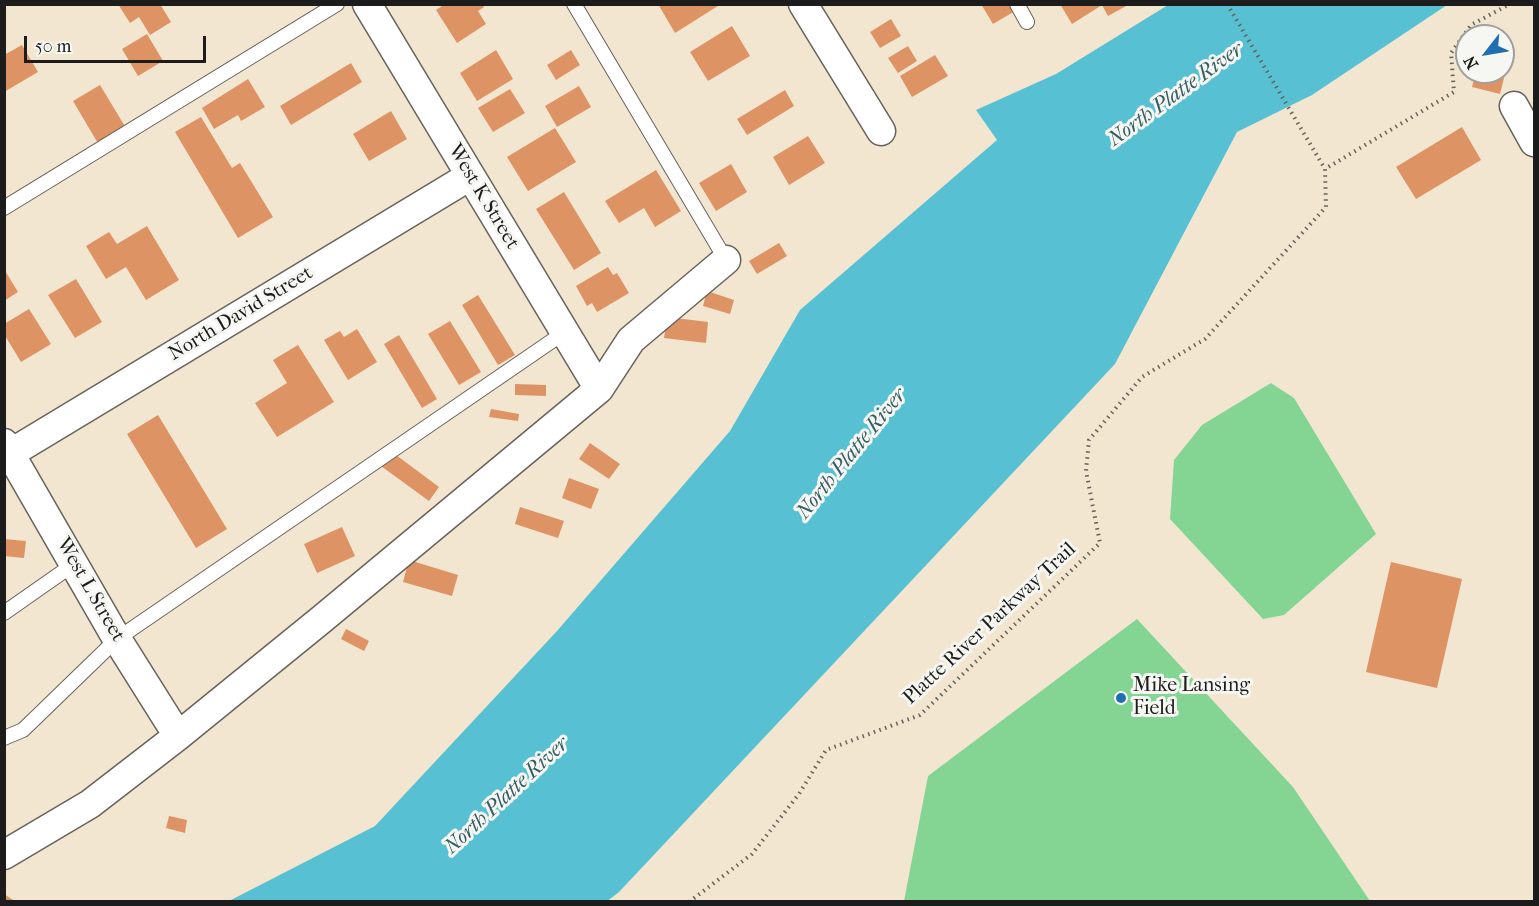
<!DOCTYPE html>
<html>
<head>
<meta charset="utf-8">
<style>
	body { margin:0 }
	#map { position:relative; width:1539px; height:906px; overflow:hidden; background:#f2e6d0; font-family:"IM FELL French Canon",serif }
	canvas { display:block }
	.frame { position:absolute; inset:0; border:6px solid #1c1c1c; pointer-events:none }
	.north { position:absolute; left:1455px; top:24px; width:60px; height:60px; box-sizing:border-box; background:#f6f6f2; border:2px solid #9f9f9c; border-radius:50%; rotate:239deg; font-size:16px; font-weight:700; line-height:24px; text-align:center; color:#1c1c1c }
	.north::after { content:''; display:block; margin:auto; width:21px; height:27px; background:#1f6fb2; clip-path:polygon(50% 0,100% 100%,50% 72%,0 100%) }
	.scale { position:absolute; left:24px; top:36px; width:182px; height:27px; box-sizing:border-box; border:3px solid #1c1c1c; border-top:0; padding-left:8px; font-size:18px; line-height:21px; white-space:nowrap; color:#1c1c1c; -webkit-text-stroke:4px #f6f6f2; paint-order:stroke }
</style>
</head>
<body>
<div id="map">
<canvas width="1539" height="906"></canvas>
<div class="frame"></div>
<div class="north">N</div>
<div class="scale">50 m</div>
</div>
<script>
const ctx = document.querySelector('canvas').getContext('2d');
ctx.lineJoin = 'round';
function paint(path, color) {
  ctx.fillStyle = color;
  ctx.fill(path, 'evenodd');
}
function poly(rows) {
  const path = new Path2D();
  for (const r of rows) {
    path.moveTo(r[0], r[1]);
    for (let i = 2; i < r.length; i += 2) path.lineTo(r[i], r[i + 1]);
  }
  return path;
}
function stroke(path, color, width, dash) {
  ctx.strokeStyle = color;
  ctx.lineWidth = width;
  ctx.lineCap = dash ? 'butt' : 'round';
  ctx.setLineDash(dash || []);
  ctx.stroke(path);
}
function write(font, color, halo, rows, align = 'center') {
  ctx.font = font + ' "IM FELL French Canon",serif';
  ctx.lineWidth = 6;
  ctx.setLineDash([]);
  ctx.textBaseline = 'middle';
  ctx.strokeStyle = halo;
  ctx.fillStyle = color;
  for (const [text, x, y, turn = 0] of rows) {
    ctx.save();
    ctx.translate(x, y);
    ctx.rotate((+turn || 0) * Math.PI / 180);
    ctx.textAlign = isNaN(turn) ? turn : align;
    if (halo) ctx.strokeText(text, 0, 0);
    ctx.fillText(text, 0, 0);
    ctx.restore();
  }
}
paint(poly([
	[1271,383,1294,398,1376,534,1284,615,1263,619,1170,519,1174,460,1202,425],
	[1137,619,1293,787,1370,901,904,901,928,776]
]), '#84d494');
paint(poly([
	[1168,5,1447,5,1312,95,1237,132,1115,364,619,892,606,902,229,901,375,826,557,631,730,431,800,310,997,140,976,110,1056,74]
]), '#57c1d3');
paint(poly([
	[118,4,160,4,171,22,150,35,139,17,130,23],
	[445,4,483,4,484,7,478,11,486,24,457,43,436,10],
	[658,4,721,4,675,33],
	[981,4,1011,4,1015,11,993,24],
	[1060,4,1103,4,1128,5,1108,16,1102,5,1072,24],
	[891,19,901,36,880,48,870,32],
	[732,26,750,56,708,81,690,52],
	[147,34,163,61,138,76,122,49],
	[22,45,38,72,4,92,4,55],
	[908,46,917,61,898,73,888,58],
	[496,50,513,79,477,101,460,73],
	[571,50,580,65,556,80,547,65],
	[935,55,948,76,912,97,900,76],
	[351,63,362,82,291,125,280,106],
	[1503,65,1507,66,1500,94,1472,87,1476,72,1503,72],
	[248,79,265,107,241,121,238,115,214,129,202,108],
	[100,85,126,128,99,145,73,101],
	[579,86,591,107,557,127,545,106],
	[510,89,525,113,493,132,478,108],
	[785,90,794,106,747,135,737,119],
	[391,111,407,139,369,161,353,134],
	[201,117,232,168,240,163,273,217,238,238,175,132],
	[1462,127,1481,160,1416,199,1396,167],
	[555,128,576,162,528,191,507,157],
	[808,136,825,163,789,185,773,157],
	[731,164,747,192,716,211,699,183],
	[656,170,681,211,655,227,644,208,619,223,605,201],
	[564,192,601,253,574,270,536,209],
	[147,226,179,280,146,300,126,267,106,279,86,246,109,232,117,244],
	[779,243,787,256,757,274,749,261],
	[608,267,613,275,617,273,629,293,597,312,592,303,587,306,576,286],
	[4,269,18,292,4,301],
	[76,279,102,322,75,338,48,295],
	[707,291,734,300,730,314,703,306],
	[478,295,515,355,498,365,462,305],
	[29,309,51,344,21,362,4,334,4,324],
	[667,317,708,322,706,343,664,338],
	[450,321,481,372,459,385,428,334],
	[357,329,377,362,348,380,324,340,340,331,344,337],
	[399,335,437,399,422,408,384,344],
	[298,345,334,402,277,437,255,403,287,383,273,360],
	[515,384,546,385,546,396,515,395],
	[491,409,519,414,518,421,489,417],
	[158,415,227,529,196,548,127,434],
	[590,443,620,464,609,479,579,459],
	[392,452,439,487,429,501,381,466],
	[569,478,599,489,591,509,562,498],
	[520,507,564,521,558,538,515,524],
	[342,527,355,556,317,573,304,544],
	[4,539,26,541,24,558,4,556],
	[409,560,458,575,452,596,403,582],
	[1391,562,1462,579,1437,688,1366,672],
	[346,629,369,641,364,651,341,639],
	[169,816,187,820,185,833,166,828],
	[4,894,16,902,4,902]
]), '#dd9364');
const lane = poly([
	[574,4,726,260],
	[1017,4,1027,22],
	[4,208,337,4],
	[4,613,74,564],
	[4,738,23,730,117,639,565,332]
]);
const street = poly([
	[367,4,599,389],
	[803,4,881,131],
	[1514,106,1534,142],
	[4,443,117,639,178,736],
	[11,453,470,176],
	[4,855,90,804,178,736,322,619,599,389,631,340,726,260]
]);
stroke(lane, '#67635b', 16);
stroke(street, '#67635b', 31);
stroke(poly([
	[1227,4,1325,169],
	[689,902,752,854,799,794,826,750,920,715,1100,543,1086,471,1089,440,1142,377,1205,339,1326,207,1325,169,1454,92,1451,53,1471,25,1510,4]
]), '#67635b', 4, [1.5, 4.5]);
stroke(lane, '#fff', 14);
stroke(street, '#fff', 28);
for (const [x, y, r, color] of [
	[1121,698,6,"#1f6fb2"]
]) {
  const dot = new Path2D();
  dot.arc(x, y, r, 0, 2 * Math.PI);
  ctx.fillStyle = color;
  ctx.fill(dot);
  stroke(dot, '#f6f6f2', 2);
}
write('20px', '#1c1c1c', '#f6f6f2', [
	["West K Street",483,197,59],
	["North David Street",241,314,-31],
	["West L Street",90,590,60],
	["Platte River Parkway Trail",990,624,-43]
]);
write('20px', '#1c1c1c', '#f6f6f2', [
	["Mike Lansing",1133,686],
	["Field",1133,709]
], 'left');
write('italic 21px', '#345e65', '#f6f6f2', [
	["North Platte River",1176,95,-36],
	["North Platte River",852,454,-51],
	["North Platte River",507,796,-43]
]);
</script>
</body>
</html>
